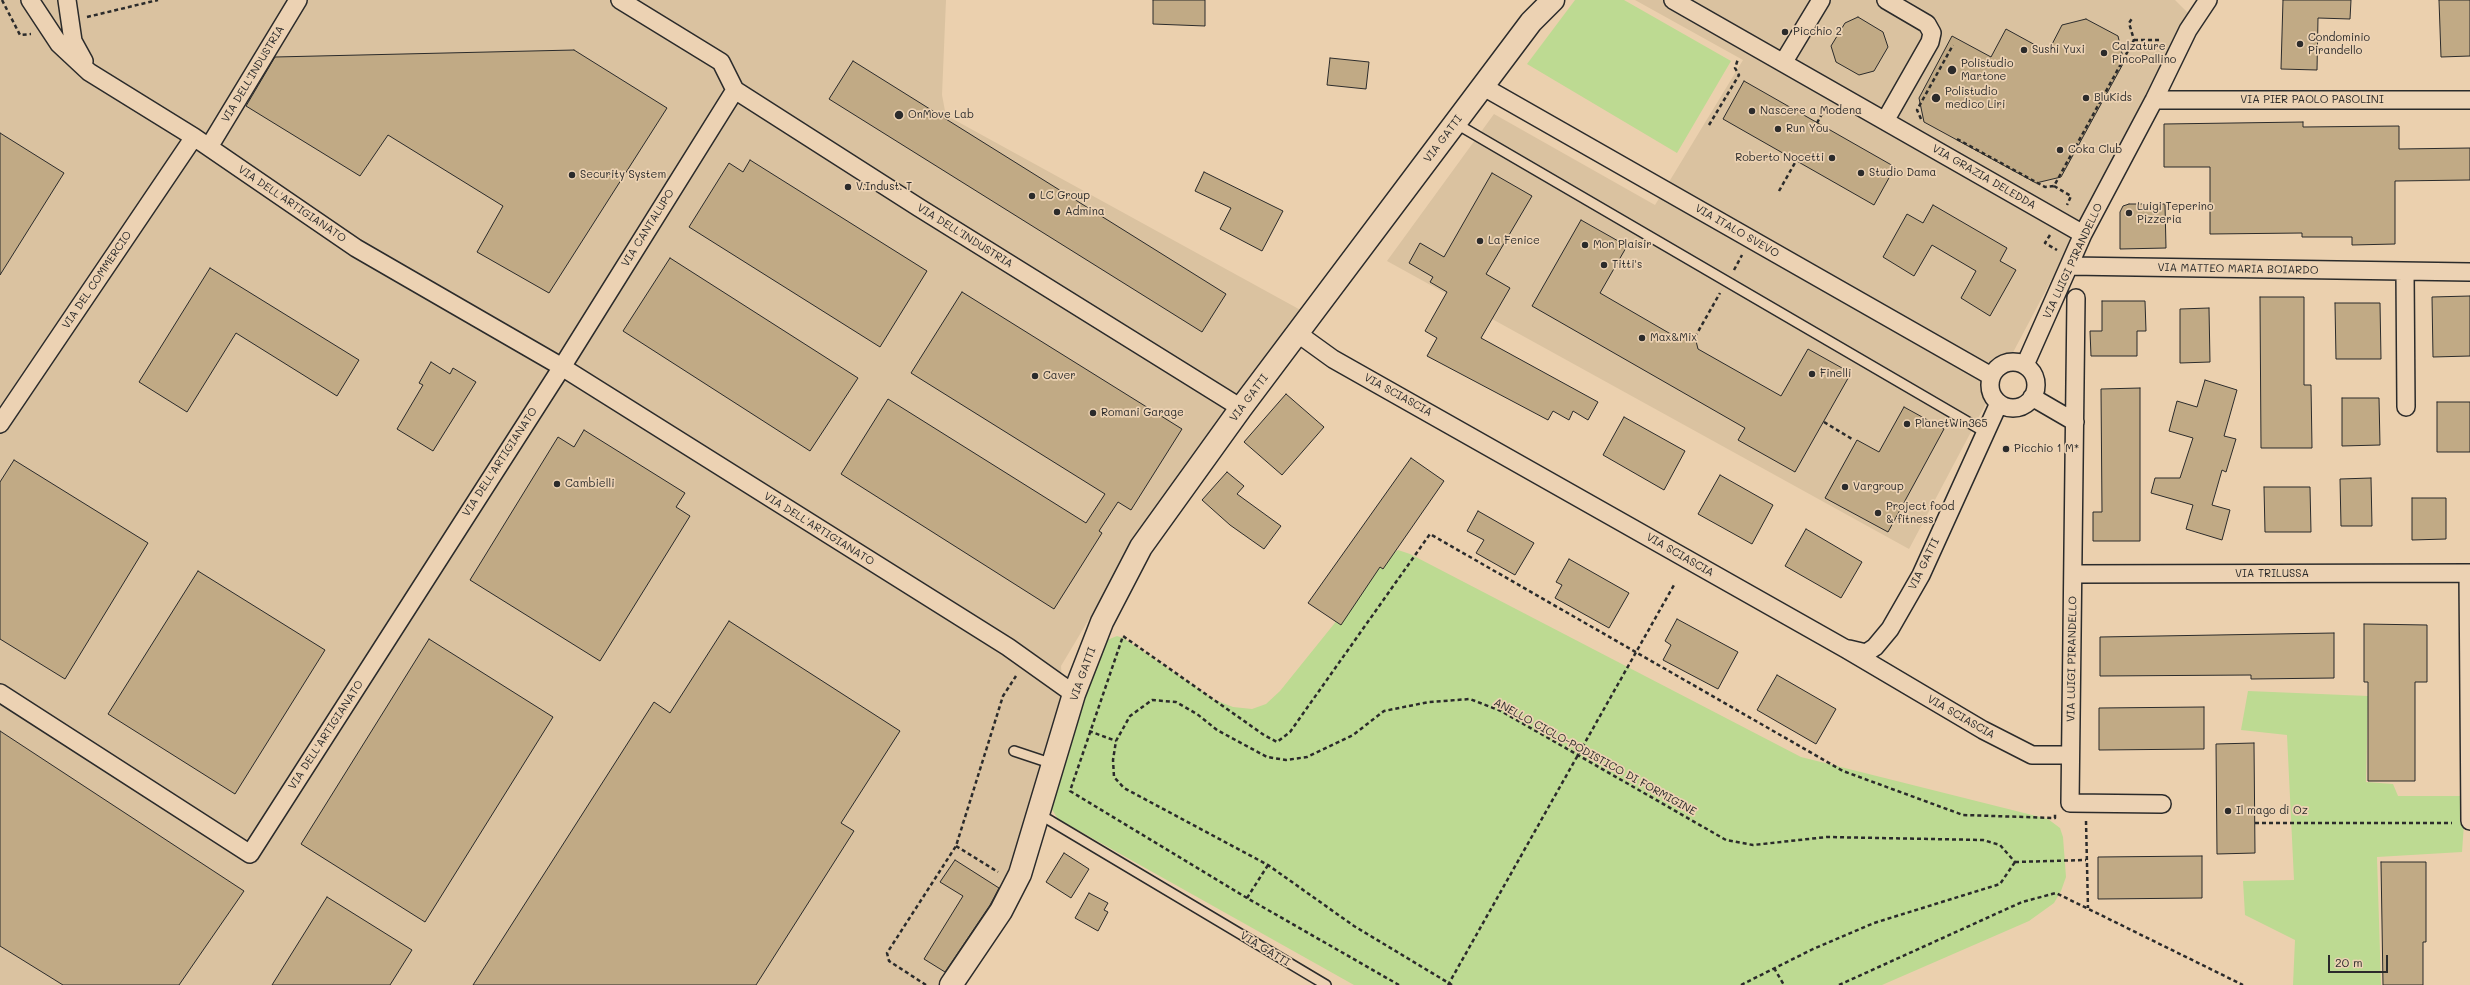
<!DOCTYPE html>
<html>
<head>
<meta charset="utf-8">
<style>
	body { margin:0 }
	#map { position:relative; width:2470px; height:985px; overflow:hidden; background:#ebd0ae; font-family:Mali,sans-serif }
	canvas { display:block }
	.scale { position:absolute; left:2328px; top:955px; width:60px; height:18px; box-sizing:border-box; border:2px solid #2b2b2b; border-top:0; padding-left:5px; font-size:12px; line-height:14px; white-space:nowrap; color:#2b2b2b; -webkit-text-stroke:3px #ecd2b3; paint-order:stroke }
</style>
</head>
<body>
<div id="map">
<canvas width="2470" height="985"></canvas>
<div class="scale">20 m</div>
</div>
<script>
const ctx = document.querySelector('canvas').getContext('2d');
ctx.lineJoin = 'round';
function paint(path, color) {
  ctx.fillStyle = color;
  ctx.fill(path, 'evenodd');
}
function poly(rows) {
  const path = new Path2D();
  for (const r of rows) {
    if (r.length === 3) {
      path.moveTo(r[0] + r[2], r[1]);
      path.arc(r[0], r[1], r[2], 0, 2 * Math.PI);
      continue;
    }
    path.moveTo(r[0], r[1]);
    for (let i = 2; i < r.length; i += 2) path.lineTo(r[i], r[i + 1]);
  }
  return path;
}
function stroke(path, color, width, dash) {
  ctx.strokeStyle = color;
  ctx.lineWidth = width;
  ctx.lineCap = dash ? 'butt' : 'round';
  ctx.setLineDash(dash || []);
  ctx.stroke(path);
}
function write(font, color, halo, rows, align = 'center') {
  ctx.font = font + ' Mali,sans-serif';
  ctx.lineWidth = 3.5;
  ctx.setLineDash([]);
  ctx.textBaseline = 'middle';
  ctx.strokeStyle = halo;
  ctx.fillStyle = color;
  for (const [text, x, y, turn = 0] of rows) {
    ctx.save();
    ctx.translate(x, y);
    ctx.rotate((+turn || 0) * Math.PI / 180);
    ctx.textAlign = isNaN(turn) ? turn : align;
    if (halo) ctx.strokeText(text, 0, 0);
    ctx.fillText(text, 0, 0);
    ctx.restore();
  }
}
paint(poly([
	[0,0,946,0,942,95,945,111,951,118,1306,313,1135,542,1061,666,1064,709,1001,911,951,985,0,985],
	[1635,0,2175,0,2191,16,1909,549,1387,261,1494,114,1655,205,1743,60]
]), '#dac2a0');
paint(poly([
	[1575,0,1624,0,1731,61,1677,153,1527,64],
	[1398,550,1410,554,1801,757,2048,819,2060,828,2063,837,2066,877,2061,891,2054,903,2029,921,1882,985,1354,985,1058,819,1051,808,1054,781,1102,642,1117,636,1123,638,1215,700,1233,707,1252,709,1266,704,1280,691,1388,557],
	[2248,691,2368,696,2366,782,2393,784,2398,796,2466,796,2462,852,2377,857,2381,985,2293,985,2295,940,2245,915,2243,881,2294,880,2287,735,2241,730]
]), '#bdda92');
const building = poly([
	[1153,0,1205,0,1205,26,1153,24,1153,0],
	[2283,0,2351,0,2350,19,2318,18,2317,70,2281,69,2283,0],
	[2439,0,2470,0,2470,56,2441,57,2439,0],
	[1858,17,1883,32,1888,47,1874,71,1859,75,1836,62,1831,46,1845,23,1858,17],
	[2086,19,2118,36,2124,62,2061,177,2036,183,1924,122,1919,98,1952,36,1991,57,2006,29,2048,52,2062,25,2086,19],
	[574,50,667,108,549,293,477,252,503,206,388,135,360,176,246,106,275,57,574,50],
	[1330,58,1369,62,1366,89,1327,85,1330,58],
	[853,61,1226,294,1202,332,829,99,853,61],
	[1744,81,1895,167,1874,205,1723,119,1744,81],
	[2303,122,2303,127,2399,126,2399,149,2470,148,2470,180,2395,181,2395,244,2352,245,2352,237,2302,237,2302,233,2210,234,2210,167,2164,167,2164,124,2303,122],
	[0,133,64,173,0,275,0,133],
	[750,160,927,271,880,347,689,227,729,163,743,172,750,160],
	[1204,172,1283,211,1262,251,1220,229,1231,208,1195,191,1204,172],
	[1492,173,1532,196,1486,274,1510,288,1481,338,1598,402,1588,420,1573,411,1569,420,1553,411,1548,420,1427,356,1437,338,1425,331,1447,292,1430,282,1433,277,1409,263,1420,243,1444,257,1492,173],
	[2129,204,2165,204,2166,248,2120,249,2120,212,2123,206,2129,204],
	[1933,205,2007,248,2000,261,2016,270,1990,316,1961,298,1976,271,1932,245,1914,276,1883,257,1907,214,1923,223,1933,205],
	[1581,220,1627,246,1600,293,1681,340,1695,337,1698,349,1781,396,1808,349,1851,373,1795,472,1738,440,1745,428,1532,306,1581,220],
	[670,258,858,378,810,451,623,331,670,258],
	[210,268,359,360,337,396,236,333,187,412,139,382,210,268],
	[962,292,1182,429,1131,510,1118,502,1099,531,1102,533,1054,609,841,474,888,399,1086,523,1105,494,911,373,962,292],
	[2470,296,2470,356,2433,357,2432,297,2470,296],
	[2260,297,2304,297,2304,385,2311,385,2312,448,2261,448,2260,297],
	[2102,301,2145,301,2146,331,2137,331,2137,356,2091,356,2090,331,2102,331,2102,301],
	[2335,303,2380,303,2381,359,2336,359,2335,303],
	[2209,308,2210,362,2180,363,2180,309,2209,308],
	[431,362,450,374,453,368,476,382,433,451,397,429,423,385,419,383,431,362],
	[2205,380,2237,390,2224,436,2236,439,2226,472,2222,470,2212,505,2230,510,2222,540,2186,529,2193,505,2151,493,2155,478,2180,478,2193,438,2169,431,2177,401,2197,407,2205,380],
	[2140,388,2140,541,2093,541,2093,512,2102,512,2101,389,2140,388],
	[1286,394,1324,427,1282,475,1244,442,1286,394],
	[2342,398,2379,398,2380,445,2342,446,2342,398],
	[2437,402,2470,402,2470,452,2437,452,2437,402],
	[1904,407,1944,429,1888,532,1825,498,1857,440,1879,452,1904,407],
	[1624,417,1685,451,1664,490,1603,455,1624,417],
	[584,430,685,493,676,507,690,516,600,661,470,580,558,437,574,447,584,430],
	[1411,458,1444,481,1383,569,1380,567,1341,625,1308,603,1411,458],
	[14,460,148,543,65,679,0,639,0,482,14,460],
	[1227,472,1244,486,1237,494,1281,526,1264,549,1230,525,1202,500,1227,472],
	[1720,475,1773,505,1752,544,1698,514,1720,475],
	[2371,478,2372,526,2341,526,2340,479,2371,478],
	[2264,487,2310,487,2311,532,2265,532,2264,487],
	[2412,498,2446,498,2446,539,2412,540,2412,498],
	[1478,511,1534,543,1515,575,1476,553,1484,540,1467,531,1478,511],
	[1806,529,1862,562,1841,598,1785,566,1806,529],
	[1569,559,1629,593,1609,628,1555,598,1562,585,1556,582,1569,559],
	[198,571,325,650,235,794,108,714,198,571],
	[1677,619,1738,652,1718,689,1663,660,1671,645,1665,641,1677,619],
	[729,621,900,731,841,823,854,831,756,985,473,985,654,702,670,713,729,621],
	[2364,624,2427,625,2427,682,2415,682,2415,781,2368,781,2368,682,2364,682,2364,624],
	[2334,633,2334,678,2251,679,2251,675,2100,676,2100,637,2334,633],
	[429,639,553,717,425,922,301,844,429,639],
	[1777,675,1836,709,1816,744,1757,710,1777,675],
	[2204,707,2204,749,2099,750,2099,708,2204,707],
	[0,731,244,891,179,985,63,985,0,946,0,731],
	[2254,743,2255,853,2217,854,2216,744,2254,743],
	[1064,853,1089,869,1071,898,1046,882,1064,853],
	[2202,856,2202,898,2098,899,2098,857,2202,856],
	[955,860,999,888,990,905,945,972,924,959,963,896,940,882,955,860],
	[2381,862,2426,862,2426,942,2423,942,2423,985,2383,985,2381,862],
	[1089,893,1108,903,1104,910,1108,912,1098,931,1075,918,1089,893],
	[327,897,412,950,390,985,272,985,327,897]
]);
paint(building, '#c1aa85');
stroke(building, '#2b2b2b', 1);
const lane = poly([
	[1455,123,1985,432],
	[1014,751,1053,764],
	[1039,814,1326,985]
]);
const street = poly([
	[30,0,59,44,89,72,194,137,356,248,562,367,1008,647,1074,694],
	[67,0,73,41,84,61],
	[620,0,721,62,735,90,918,207,1241,408],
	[1673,0,2083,234],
	[1783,63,1821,0],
	[1482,86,1991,376],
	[2154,100,2470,100],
	[1885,121,1930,42,1932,33,1927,24,1886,0],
	[209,147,298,0],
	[2070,266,2470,272],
	[2405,272,2406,407],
	[2076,298,2070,803,2162,804],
	[1297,333,1333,359,1846,649,1983,730,2032,755,2070,755],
	[2013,385,23],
	[2025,365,2083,234,2154,100,2188,30,2208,0],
	[2032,397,2075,422],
	[0,424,194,137],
	[2074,574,2470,573],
	[2468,574,2470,821],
	[1849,649,1866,653,1875,647,1890,629,1921,575,1999,403],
	[0,693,250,854,562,367,735,90]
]);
const secondary = poly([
	[951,985,1001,911,1020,874,1074,694,1102,622,1141,547,1241,408,1531,22,1553,0]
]);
stroke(lane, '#2b2b2b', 12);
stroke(street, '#2b2b2b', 20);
stroke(secondary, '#2b2b2b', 25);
stroke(poly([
	[2,0,20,35,31,34],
	[87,17,158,0],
	[2134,40,2162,40],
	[1921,119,1917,110,1953,45],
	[1817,123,1825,108],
	[1709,125,1739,75,1735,68,1738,59],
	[1957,139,2045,187,2054,186,2134,40,2129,23,2133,17],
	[2054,186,2071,196,2067,205],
	[1779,191,1796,161],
	[2050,235,2045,243,2057,250],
	[1734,270,1742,255],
	[1695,337,1720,293],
	[1824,422,1852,439],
	[1089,731,1116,741],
	[2086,821,2088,908],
	[2255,823,2452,823],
	[956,846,998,872],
	[2015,862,2086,860],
	[1247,898,1268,865],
	[1774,968,1784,985],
	[926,985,889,961,887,953,956,846,1003,696,1016,676],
	[1399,985,1247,898,1070,791,1123,636,1264,735,1277,742,1290,732,1430,534,1843,771,1963,815,2055,818,2055,814],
	[1448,985,1674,585],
	[1452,985,1354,926,1268,865,1124,788,1114,777,1113,760,1116,741,1130,716,1152,700,1176,702,1197,714,1217,730,1267,757,1286,760,1307,757,1353,735,1384,711,1429,702,1470,699,1501,711,1726,840,1753,845,1827,837,1983,840,2000,845,2015,862],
	[1741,985,1813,949,1874,923,2000,884,2015,862],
	[1839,985,2022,902,2056,893,2243,985]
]), '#2b2b2b', 2.5, [4, 3]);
stroke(lane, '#ecd2b3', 9);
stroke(street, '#ecd2b3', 17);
stroke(secondary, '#ecd2b3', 22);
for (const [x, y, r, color] of [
	[1785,32,4,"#2b2b2b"],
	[2300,44,4,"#2b2b2b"],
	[2024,50,4,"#2b2b2b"],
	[2104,53,4,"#2b2b2b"],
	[1952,70,5,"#2b2b2b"],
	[1936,98,5,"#2b2b2b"],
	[2086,98,4,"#2b2b2b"],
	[1752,111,4,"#2b2b2b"],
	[899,115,5,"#2b2b2b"],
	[1778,129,4,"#2b2b2b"],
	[2060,150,4,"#2b2b2b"],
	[1832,158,4,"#2b2b2b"],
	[1861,173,4,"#2b2b2b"],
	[572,175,4,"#2b2b2b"],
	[848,187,4,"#2b2b2b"],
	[1032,196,4,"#2b2b2b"],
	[1057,212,4,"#2b2b2b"],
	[2129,213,4,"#2b2b2b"],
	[1480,241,4,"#2b2b2b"],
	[1585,245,4,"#2b2b2b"],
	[1604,265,4,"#2b2b2b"],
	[1642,338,4,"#2b2b2b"],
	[1812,374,4,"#2b2b2b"],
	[1035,376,4,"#2b2b2b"],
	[1093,413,4,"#2b2b2b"],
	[1907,424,4,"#2b2b2b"],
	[2006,449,4,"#2b2b2b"],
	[557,484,4,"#2b2b2b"],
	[1845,487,4,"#2b2b2b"],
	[1878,513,4,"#2b2b2b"],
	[2228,811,4,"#2b2b2b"]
]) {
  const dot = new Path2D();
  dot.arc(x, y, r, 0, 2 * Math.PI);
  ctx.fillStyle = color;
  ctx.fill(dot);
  stroke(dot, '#ecd2b3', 1.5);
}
write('11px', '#2b2b2b', '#ecd2b3', [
	["Picchio 2",1793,32],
	["Condominio",2308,38],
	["Pirandello",2308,51],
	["Calzature",2112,47],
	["PincoPallino",2112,60],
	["Sushi Yuxi",2032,50],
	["Polistudio",1961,64],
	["Martone",1961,77],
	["Polistudio",1945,92],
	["medico Liri",1945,105],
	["BluKids",2094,98],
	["Nascere a Modena",1760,111],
	["OnMove Lab",908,115],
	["Run You",1786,129],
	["Coka Club",2068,150],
	["Roberto Nocetti",1824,158,"right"],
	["Studio Dama",1869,173],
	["Security System",580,175],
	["V.Indust. T",856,187],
	["LC Group",1040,196],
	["Luigi Teperino",2137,207],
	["Pizzeria",2137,220],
	["Admina",1065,212],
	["La Fenice",1488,241],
	["Mon Plaisir",1593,245],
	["Titti's",1612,265],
	["Max&Mix",1650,338],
	["Finelli",1820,374],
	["Caver",1043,376],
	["Romani Garage",1101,413],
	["PlanetWin365",1915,424],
	["Picchio 1 M*",2014,449],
	["Cambielli",565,484],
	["Vargroup",1853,487],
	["Project food",1886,507],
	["& fitness",1886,520],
	["Il mago di Oz",2236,811]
], 'left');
write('11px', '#2b2b2b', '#ecd2b3', [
	["VIA DELL'INDUSTRIA",253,74,-59],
	["VIA PIER PAOLO PASOLINI",2312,100],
	["VIA GATTI",1443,139,-53],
	["VIA GRAZIA DELEDDA",1984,177,30],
	["VIA DELL'ARTIGIANATO",292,204,34],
	["VIA CANTALUPO",648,228,-58],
	["VIA ITALO SVEVO",1737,231,30],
	["VIA DELL'INDUSTRIA",965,236,32],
	["VIA LUIGI PIRANDELLO",2073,261,-65],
	["VIA MATTEO MARIA BOIARDO",2238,269,1],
	["VIA DEL COMMERCIO",97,280,-56],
	["VIA SCIASCIA",1398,395,29],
	["VIA GATTI",1249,398,-53],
	["VIA DELL'ARTIGIANATO",500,462,-57],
	["VIA DELL'ARTIGIANATO",819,529,32],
	["VIA SCIASCIA",1680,555,30],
	["VIA GATTI",1924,564,-64],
	["VIA TRILUSSA",2272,574],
	["VIA LUIGI PIRANDELLO",2072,659,-89],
	["VIA GATTI",1083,674,-70],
	["VIA SCIASCIA",1961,717,30],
	["VIA DELL'ARTIGIANATO",326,735,-57],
	["ANELLO CICLO-PODISTICO DI FORMIGINE",1595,757,29],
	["VIA GATTI",1265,949,31]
]);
</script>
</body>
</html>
